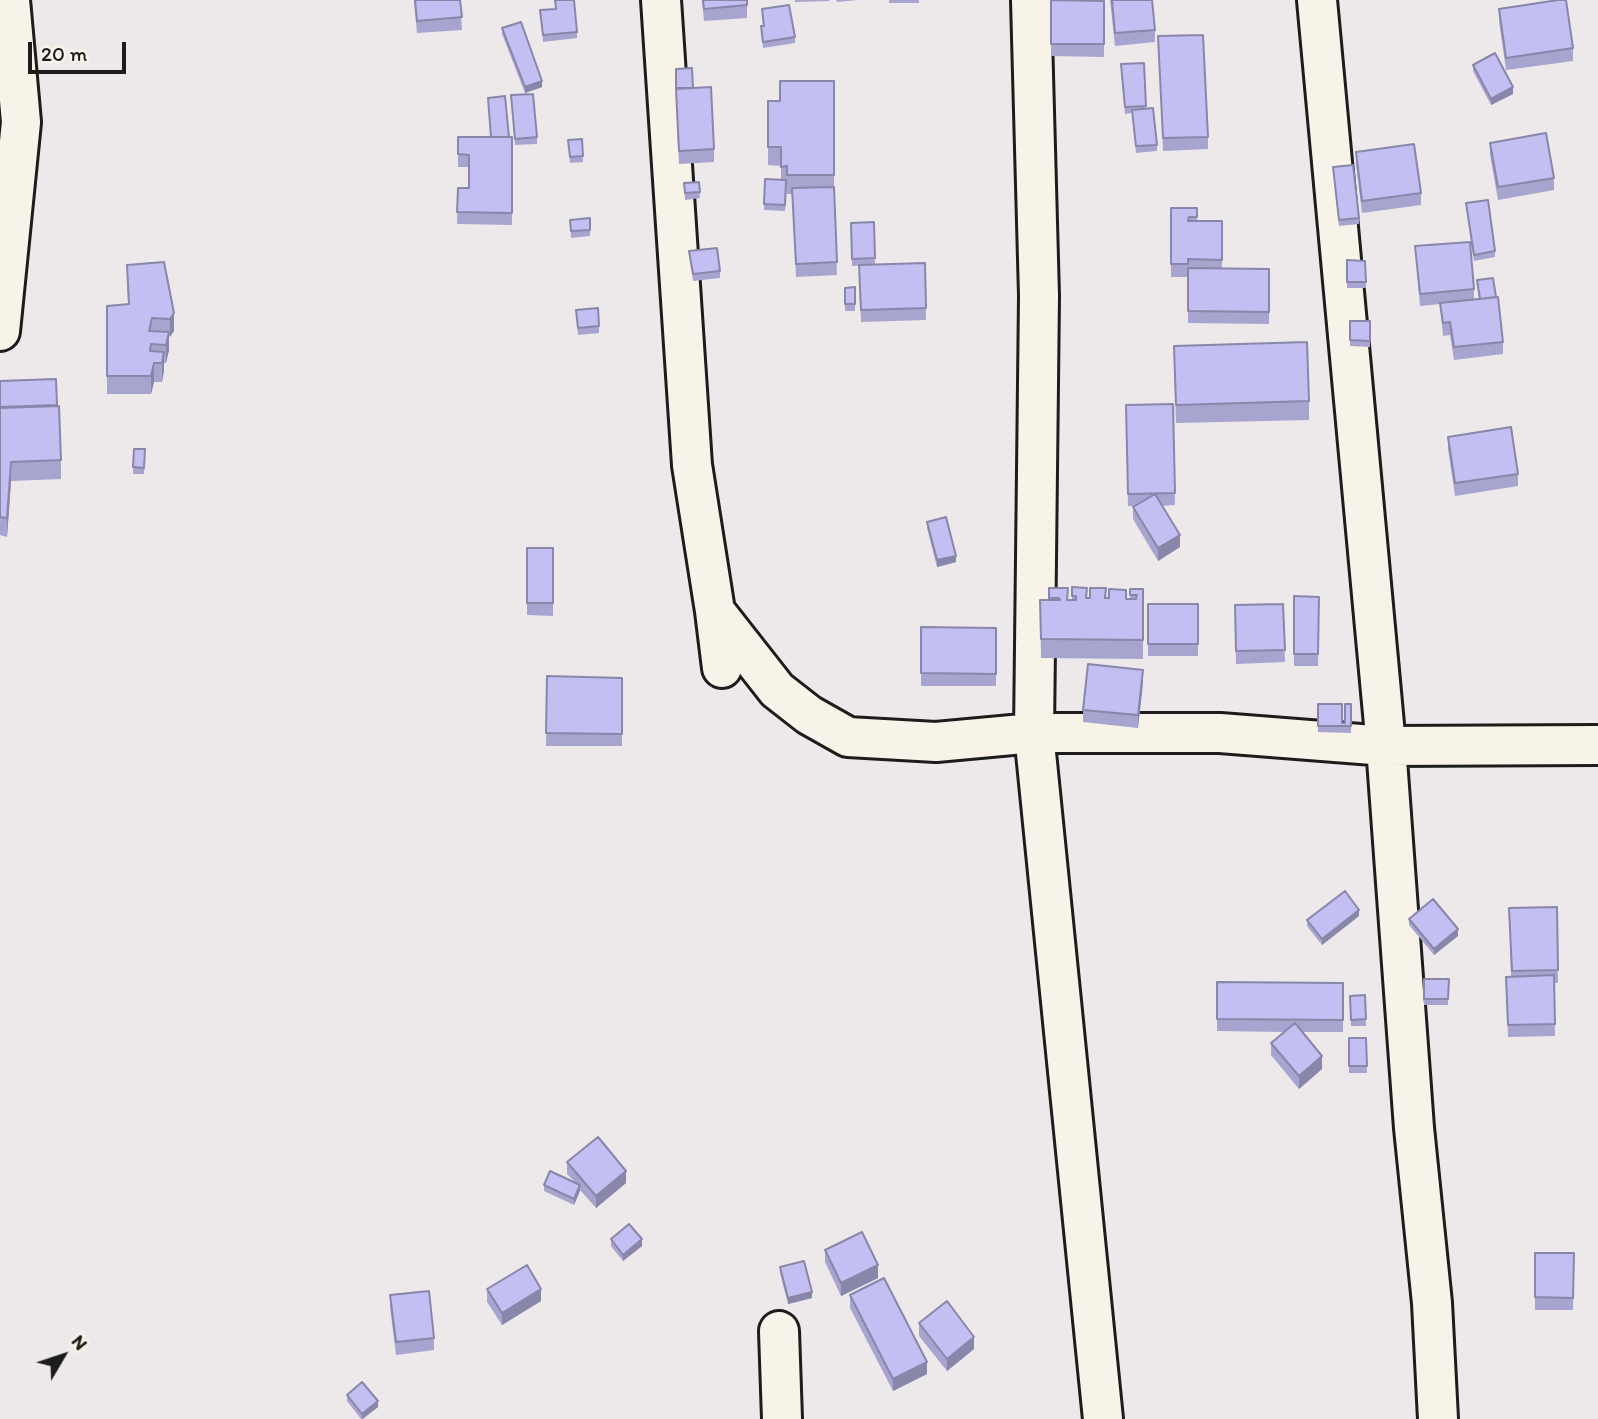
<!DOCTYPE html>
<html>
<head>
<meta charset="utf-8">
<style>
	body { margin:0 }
	#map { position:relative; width:1598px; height:1419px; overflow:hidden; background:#ede9ea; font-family:Itim,sans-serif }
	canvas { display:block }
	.north { position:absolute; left:28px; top:1321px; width:70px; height:70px; -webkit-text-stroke:5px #f7f3e8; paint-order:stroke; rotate:51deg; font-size:19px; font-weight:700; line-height:28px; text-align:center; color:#1c1c1c }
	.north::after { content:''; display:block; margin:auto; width:24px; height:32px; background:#1c1c1c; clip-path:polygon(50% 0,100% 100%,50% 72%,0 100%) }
	.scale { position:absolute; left:28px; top:42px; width:98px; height:32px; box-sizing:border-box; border:4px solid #1c1c1c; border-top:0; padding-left:9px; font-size:21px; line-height:24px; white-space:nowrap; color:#1c1c1c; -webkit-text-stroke:5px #f7f3e8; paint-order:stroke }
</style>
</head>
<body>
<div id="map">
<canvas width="1598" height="1419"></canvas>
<div class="north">N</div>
<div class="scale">20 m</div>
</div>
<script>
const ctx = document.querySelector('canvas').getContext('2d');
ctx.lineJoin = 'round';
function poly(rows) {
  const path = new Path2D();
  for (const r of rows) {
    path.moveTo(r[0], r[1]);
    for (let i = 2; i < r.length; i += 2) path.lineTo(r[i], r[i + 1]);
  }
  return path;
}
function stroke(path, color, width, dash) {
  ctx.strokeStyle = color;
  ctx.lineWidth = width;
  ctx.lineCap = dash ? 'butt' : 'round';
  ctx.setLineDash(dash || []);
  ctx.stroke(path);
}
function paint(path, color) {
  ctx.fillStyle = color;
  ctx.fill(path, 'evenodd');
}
const minor = poly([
	[661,0,692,465,715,611,722,668],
	[1031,0,1039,296,1034,733,1103,1419],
	[1317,0,1386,746,1414,1128,1432,1303,1438,1419],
	[0,331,21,122,10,0],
	[715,611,777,690,809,715,848,737,936,742,1034,733,1220,733,1386,746,1598,745],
	[779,1331,782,1419]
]);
stroke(minor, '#1c1c1c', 44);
stroke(minor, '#f7f3e8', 38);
paint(poly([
	[414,0,460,0,462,30,417,33],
	[555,0,577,32,577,38,543,42,540,10,555,9],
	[702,0,747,0,747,18,704,21],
	[795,0,829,0,829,1,795,2],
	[836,0,858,0,837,2],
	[889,0,919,0,919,3,889,3],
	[1051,0,1104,1,1104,57,1051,56],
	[1110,0,1152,0,1155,30,1155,42,1115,46],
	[762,9,795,37,795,43,763,48,761,32,761,26,763,26],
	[1499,9,1573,48,1573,61,1506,70,1499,21],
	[502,28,542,87,525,93,502,34],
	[1158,36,1208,137,1208,149,1163,151],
	[1144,63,1146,109,1157,145,1157,151,1136,153,1132,113,1125,114,1121,71],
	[1473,65,1513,94,1491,105,1473,71],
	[676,69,693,88,714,149,714,162,679,164,676,101],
	[511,95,537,137,537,144,515,145],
	[488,98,509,137,512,137,512,225,457,224,458,188,469,188,469,167,458,167,458,137,491,137],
	[768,101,834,175,834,193,837,275,796,277,792,194,787,194,787,185,785,211,764,210,765,179,781,179,781,166,768,165],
	[582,139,583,162,570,163,568,140],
	[1490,143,1554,178,1554,190,1498,200,1490,155],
	[1356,152,1421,193,1421,205,1362,213,1356,165],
	[1333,167,1359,218,1359,224,1339,226],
	[699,182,700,198,685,200,684,183],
	[1466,203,1495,251,1495,257,1474,261],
	[1171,208,1197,208,1197,221,1222,221,1222,269,1269,269,1269,324,1188,323,1188,272,1188,277,1171,277],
	[590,218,590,236,571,238,570,220],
	[874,222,875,265,925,263,926,320,861,322,859,278,872,265,852,266,851,223],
	[1415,246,1474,289,1474,299,1479,299,1477,280,1503,342,1503,354,1454,360,1450,335,1443,336,1440,304,1420,306],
	[689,251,720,271,720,278,693,281],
	[1347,260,1365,261,1366,288,1347,288],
	[164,262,174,331,169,337,169,350,166,363,164,363,164,370,162,382,154,382,151,394,107,394,107,306,128,304,127,265],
	[855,287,855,311,845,311,845,288],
	[576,310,599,326,599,333,578,335],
	[1350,321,1370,321,1370,347,1350,346],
	[1174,364,1309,401,1309,420,1176,423],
	[56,379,61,460,61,479,11,481,7,537,0,535,0,381],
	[1173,404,1175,505,1162,506,1180,547,1158,561,1133,519,1133,507,1134,506,1128,506,1126,405],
	[1448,437,1518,474,1518,486,1455,496,1448,449],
	[134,449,145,449,144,474,133,474],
	[927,522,956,562,937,567,927,528],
	[527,548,553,548,553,616,527,615],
	[1072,587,1087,598,1126,599,1130,599,1130,589,1143,589,1143,659,1041,658,1040,600,1049,600,1049,588,1067,600,1072,600],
	[1294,596,1319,597,1318,666,1294,666],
	[1148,604,1198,604,1198,656,1148,656],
	[1283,604,1285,662,1236,664,1235,605],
	[921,627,996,628,996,686,921,686],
	[547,676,622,678,622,746,546,746],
	[1143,682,1138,728,1083,722,1083,710],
	[1318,704,1342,723,1345,723,1351,704,1351,733,1318,732],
	[1557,907,1558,983,1554,983,1555,1036,1508,1037,1506,977,1511,976,1509,908],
	[1359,916,1322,945,1307,926,1307,920],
	[1409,919,1458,936,1434,955,1409,925],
	[1424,979,1449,979,1448,1005,1424,1005],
	[1217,982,1343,983,1343,1032,1302,1032,1322,1069,1299,1089,1271,1055,1271,1043,1284,1032,1217,1031],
	[1365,995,1366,1026,1351,1026,1350,996],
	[1349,1038,1366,1038,1367,1073,1349,1073],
	[567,1162,626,1183,596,1208,580,1190,574,1205,544,1191,544,1185,574,1181,567,1174],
	[611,1239,642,1246,623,1261,611,1246],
	[825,1250,878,1278,841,1296,825,1262],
	[1535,1253,1574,1253,1573,1310,1535,1310],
	[780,1267,812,1298,788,1304,780,1273],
	[487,1289,541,1301,502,1325,487,1302],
	[390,1295,434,1338,434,1350,396,1355,390,1307],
	[850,1295,927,1374,893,1391,850,1308],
	[919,1323,974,1349,947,1371,919,1336],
	[347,1395,378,1407,363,1419,361,1419,347,1401]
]), '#a8a4d0');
paint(poly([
	[542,81,542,87,525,93,525,87],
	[1513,87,1513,94,1491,105,1491,99],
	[174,313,174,331,170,337,170,319],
	[169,332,169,350,166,363,166,345],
	[164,352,164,370,162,382,162,363],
	[154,363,154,382,151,394,151,376],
	[11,462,11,481,7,537,7,518],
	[1180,535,1180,547,1158,561,1158,548],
	[956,556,956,562,937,567,937,560],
	[1143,670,1143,682,1138,728,1138,715],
	[1359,910,1359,916,1322,945,1322,939],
	[1458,929,1458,936,1434,955,1434,949],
	[1322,1056,1322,1069,1299,1089,1299,1076],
	[626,1171,626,1183,596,1208,596,1196],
	[580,1185,580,1191,574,1205,574,1199],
	[642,1239,642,1246,623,1261,623,1255],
	[878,1265,878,1278,841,1296,841,1283],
	[541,1289,541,1301,502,1325,502,1313],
	[812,1292,812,1298,788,1304,788,1298],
	[974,1337,974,1349,947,1371,947,1359],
	[927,1362,927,1374,893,1391,893,1379],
	[378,1401,378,1407,362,1419,362,1414]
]), '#8886a9');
const building = poly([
	[415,0,460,0,462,17,417,21,415,0],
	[555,0,574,0,577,32,543,35,540,10,556,9,555,0],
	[703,0,747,0,747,5,704,9,703,0],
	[1051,0,1104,1,1104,44,1051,44,1051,0],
	[1112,0,1152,0,1155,30,1115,33,1112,0],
	[1558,0,1566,0,1573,48,1506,58,1499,9,1558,0],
	[789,5,795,37,763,42,761,26,764,26,762,9,789,5],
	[521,22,542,81,525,87,502,28,521,22],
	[1203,35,1208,137,1163,138,1158,36,1203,35],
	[1495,53,1513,87,1491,99,1473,65,1495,53],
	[1144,63,1146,106,1125,107,1121,64,1144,63],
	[692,68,693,88,676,88,676,69,692,68],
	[780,81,834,81,834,175,787,175,787,166,781,167,781,147,768,147,768,101,780,101,780,81],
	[711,87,714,149,679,151,676,89,711,87],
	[533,94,537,137,515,139,511,95,533,94],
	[505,96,509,137,491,137,488,98,505,96],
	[1153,108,1157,145,1136,146,1132,110,1153,108],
	[1546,133,1554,178,1498,187,1490,143,1546,133],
	[458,137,512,137,512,213,457,212,458,188,469,188,469,155,458,154,458,137],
	[582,139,583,156,570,157,568,140,582,139],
	[1414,144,1421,193,1362,201,1356,152,1414,144],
	[1353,165,1359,218,1339,220,1333,167,1353,165],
	[765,179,786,180,785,205,764,204,765,179],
	[699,182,700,192,685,193,684,183,699,182],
	[834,187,837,262,796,264,792,188,834,187],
	[1488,200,1495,251,1474,255,1466,203,1488,200],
	[1171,208,1197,208,1197,217,1189,217,1188,221,1222,221,1222,260,1188,259,1188,264,1171,264,1171,208],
	[590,218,590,230,571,231,570,220,590,218],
	[874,222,875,258,852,259,851,223,874,222],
	[1470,242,1474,289,1420,294,1415,246,1470,242],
	[717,248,720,271,693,274,689,251,717,248],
	[1347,260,1365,261,1366,282,1347,282,1347,260],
	[164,262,174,313,170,319,152,318,149,331,169,332,166,345,151,344,150,351,164,352,162,363,154,363,151,376,107,376,107,306,129,304,127,265,164,262],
	[925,263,926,308,861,310,859,265,925,263],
	[1188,268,1269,269,1269,312,1188,311,1188,268],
	[1493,278,1496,297,1480,299,1477,280,1493,278],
	[855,287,855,304,845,304,845,288,855,287],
	[1498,297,1503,342,1454,347,1450,322,1443,323,1440,303,1498,297],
	[598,308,599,326,578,328,576,310,598,308],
	[1350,321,1370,321,1370,341,1350,340,1350,321],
	[1307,342,1309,401,1176,405,1174,346,1307,342],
	[56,379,57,405,0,407,0,381,56,379],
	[1173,404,1175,493,1128,494,1126,405,1173,404],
	[59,406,61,460,11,462,7,518,0,517,0,408,59,406],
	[1511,427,1518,474,1455,483,1448,437,1511,427],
	[134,449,145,449,144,468,133,467,134,449],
	[1155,494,1180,535,1158,548,1133,507,1155,494],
	[946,517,956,556,937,560,927,522,946,517],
	[527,548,553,548,553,603,527,603,527,548],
	[1072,587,1087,588,1086,598,1090,598,1090,588,1106,588,1105,598,1109,598,1109,589,1126,590,1126,599,1136,599,1137,595,1130,595,1130,589,1143,589,1143,640,1041,639,1040,600,1060,600,1059,598,1049,598,1049,588,1068,588,1067,600,1076,600,1076,596,1072,596,1072,587],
	[1294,596,1319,597,1318,654,1294,654,1294,596],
	[1148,604,1198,604,1198,644,1148,644,1148,604],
	[1283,604,1285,650,1236,651,1235,605,1283,604],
	[921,627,996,628,996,674,921,673,921,627],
	[1088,664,1143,670,1138,715,1083,710,1088,664],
	[547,676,622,678,622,734,546,733,547,676],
	[1318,704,1342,704,1342,723,1345,723,1345,704,1351,704,1351,726,1318,726,1318,704],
	[1345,891,1359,910,1322,939,1307,920,1345,891],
	[1433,899,1458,929,1434,949,1409,919,1433,899],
	[1557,907,1558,970,1512,971,1509,908,1557,907],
	[1554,975,1555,1024,1508,1025,1506,977,1554,975],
	[1424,979,1449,979,1448,999,1424,999,1424,979],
	[1217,982,1343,983,1343,1020,1217,1019,1217,982],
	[1365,995,1366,1019,1351,1020,1350,996,1365,995],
	[1295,1023,1322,1056,1299,1076,1271,1043,1295,1023],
	[1349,1038,1366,1038,1367,1066,1349,1066,1349,1038],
	[598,1137,626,1171,596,1196,567,1162,598,1137],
	[550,1171,580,1185,574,1199,544,1185,550,1171],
	[629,1224,642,1239,623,1255,611,1239,629,1224],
	[862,1232,878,1265,841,1283,825,1250,862,1232],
	[1535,1253,1574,1253,1573,1298,1535,1297,1535,1253],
	[804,1261,812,1292,788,1298,780,1267,804,1261],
	[527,1265,541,1289,502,1313,487,1289,527,1265],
	[884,1278,927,1362,893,1379,850,1295,884,1278],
	[429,1291,434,1338,396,1342,390,1295,429,1291],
	[947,1301,974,1337,947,1359,919,1323,947,1301],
	[362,1382,378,1401,362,1414,347,1395,362,1382]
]);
paint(building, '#c3bff2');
stroke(building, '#8886a9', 2);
</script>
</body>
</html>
